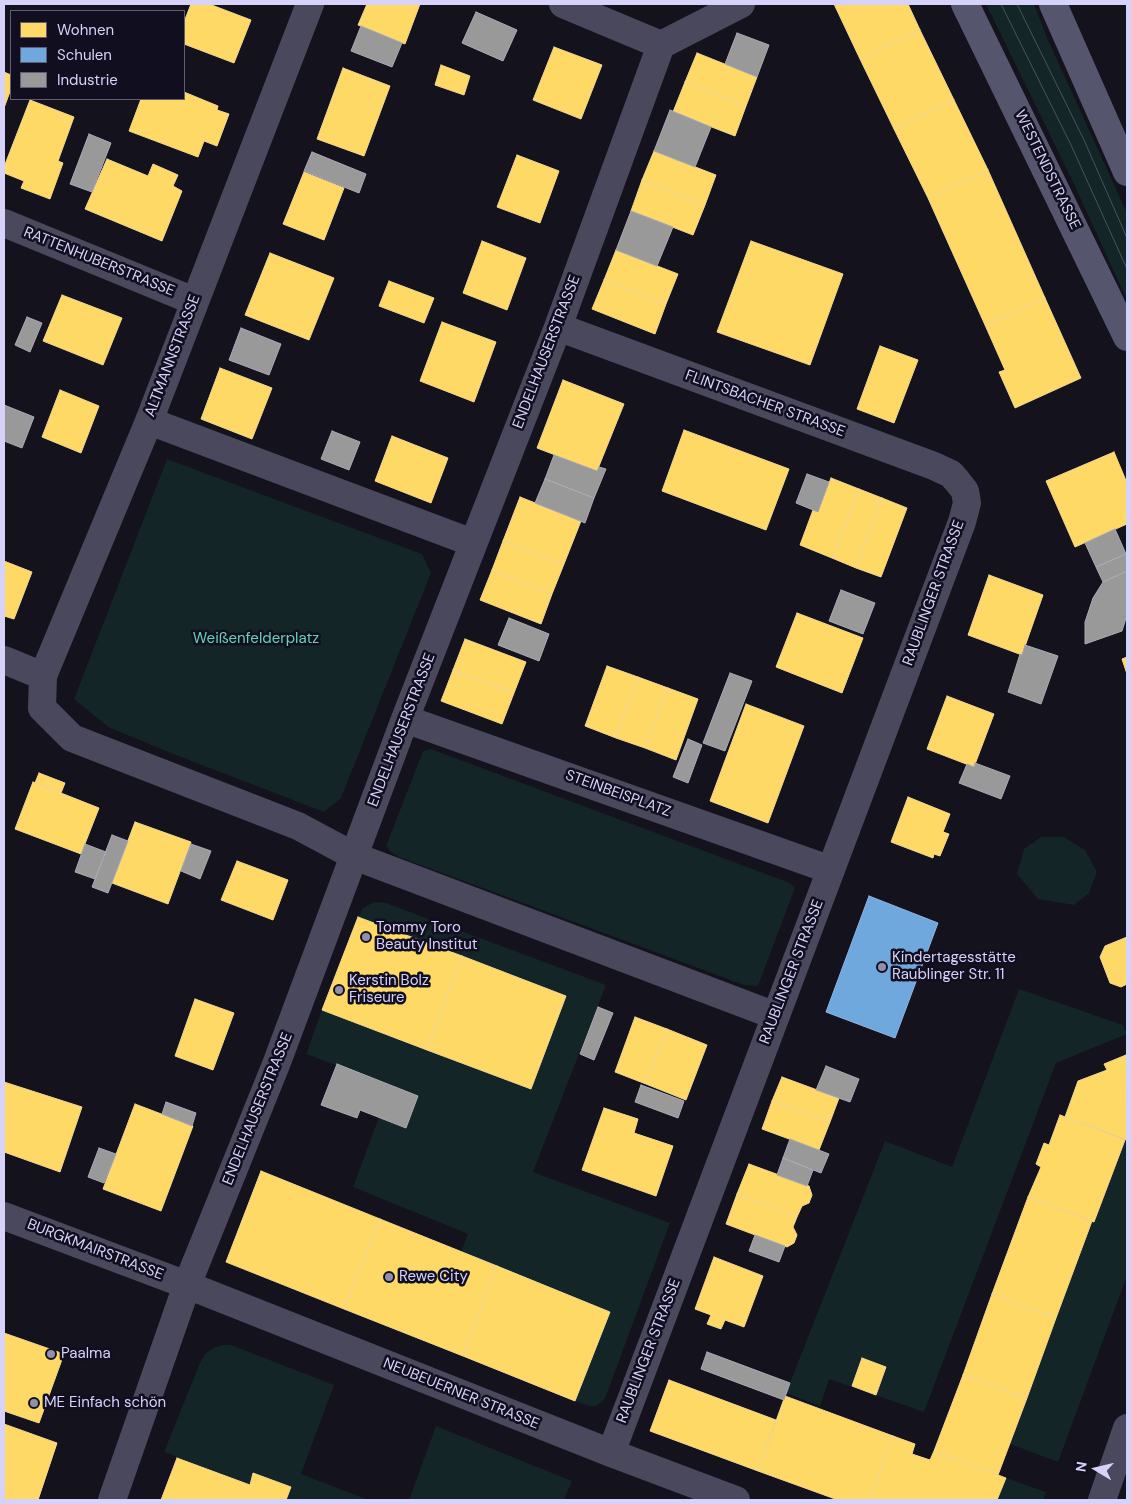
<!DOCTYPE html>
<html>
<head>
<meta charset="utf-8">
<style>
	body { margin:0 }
	#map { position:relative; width:1131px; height:1504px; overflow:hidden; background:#14121c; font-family:"DM Sans",sans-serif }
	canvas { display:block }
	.frame { position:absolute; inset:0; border:5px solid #d6d2fa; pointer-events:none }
	.legend { position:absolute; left:10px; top:10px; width:175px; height:90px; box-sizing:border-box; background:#110f1f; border:1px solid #605d77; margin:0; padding:6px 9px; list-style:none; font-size:15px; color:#d6d2fa }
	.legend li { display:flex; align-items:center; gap:10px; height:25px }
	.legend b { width:25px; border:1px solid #605d77 }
	.north { position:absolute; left:1071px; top:1444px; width:50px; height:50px; -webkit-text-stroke:4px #110f1f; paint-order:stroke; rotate:279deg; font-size:14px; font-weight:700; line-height:20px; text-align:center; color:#d6d2fa }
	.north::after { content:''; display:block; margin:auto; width:18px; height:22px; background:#d6d2fa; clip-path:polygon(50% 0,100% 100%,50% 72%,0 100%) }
</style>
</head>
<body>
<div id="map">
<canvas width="1131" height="1504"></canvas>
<div class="frame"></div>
<ul class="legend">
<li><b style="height:14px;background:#ffd966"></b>Wohnen</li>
<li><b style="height:14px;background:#6fa8dc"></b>Schulen</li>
<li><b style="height:14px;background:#999"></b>Industrie</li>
</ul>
<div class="north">N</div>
</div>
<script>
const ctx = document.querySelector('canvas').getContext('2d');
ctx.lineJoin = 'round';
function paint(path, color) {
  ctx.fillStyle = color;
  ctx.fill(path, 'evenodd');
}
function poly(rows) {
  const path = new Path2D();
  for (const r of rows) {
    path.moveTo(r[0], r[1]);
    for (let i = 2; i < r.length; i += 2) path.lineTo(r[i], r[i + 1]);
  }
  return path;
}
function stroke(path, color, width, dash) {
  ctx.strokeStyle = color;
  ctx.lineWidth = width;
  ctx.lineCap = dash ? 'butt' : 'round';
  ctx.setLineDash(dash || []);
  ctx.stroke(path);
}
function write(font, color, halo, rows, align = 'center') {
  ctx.font = font + ' "DM Sans",sans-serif';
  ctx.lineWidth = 5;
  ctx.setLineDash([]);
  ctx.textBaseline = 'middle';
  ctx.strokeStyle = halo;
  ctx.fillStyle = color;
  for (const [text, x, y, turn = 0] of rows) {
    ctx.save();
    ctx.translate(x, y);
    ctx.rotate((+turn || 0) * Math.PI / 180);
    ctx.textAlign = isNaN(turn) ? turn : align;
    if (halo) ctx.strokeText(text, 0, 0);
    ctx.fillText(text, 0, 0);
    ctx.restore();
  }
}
paint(poly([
	[986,4,1034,4,1048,40,1127,213,1127,300,1072,180],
	[167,459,422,554,431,573,341,798,324,812,168,752,108,727,74,699],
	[431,749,790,883,795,888,758,986,744,985,399,857,391,852,386,846,423,751],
	[1041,837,1064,837,1085,850,1097,872,1089,893,1074,905,1038,899,1017,874,1024,849],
	[374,902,386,903,606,985,533,1172,670,1223,606,1396,602,1402,595,1406,589,1406,575,1401,610,1312,461,1252,468,1234,353,1187,379,1117,406,1128,418,1096,306,1054,322,1010,530,1089,566,996,358,917,363,908],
	[1019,989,1123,1025,1127,1034,1056,1063,924,1412,829,1379,820,1406,786,1393,885,1141,952,1167],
	[1125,1140,1127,1140,1127,1276,1058,1462,1010,1444,1092,1221,1095,1221],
	[222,1345,231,1345,334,1385,301,1474,369,1500,286,1500,291,1488,253,1474,250,1485,164,1452,200,1363,205,1354,213,1348],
	[436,1426,572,1481,564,1500,409,1500],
	[1006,1478,1046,1492,1043,1500,997,1500]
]), '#132526');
const homes = poly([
	[191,4,209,4,251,20,234,63,184,44,184,22,191,4],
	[367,4,420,4,405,44,358,25,367,4],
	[834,4,908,4,920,30,860,59,834,4],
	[920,30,954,100,894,129,860,59,920,30],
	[554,47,602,65,581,119,533,100,554,47],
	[697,53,757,77,746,106,685,82,697,53],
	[441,65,470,76,464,95,435,85,441,65],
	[343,68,390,86,364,156,317,139,343,68],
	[4,72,11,75,11,89,4,108,4,72],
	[685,82,746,106,735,136,673,112,685,82],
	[184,92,218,106,217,110,229,114,217,146,204,141,198,157,129,131,141,99,184,99,184,92],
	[30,100,74,117,58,161,63,163,50,199,21,188,24,181,4,173,4,167,30,100],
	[954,100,988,170,928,198,894,129,954,100],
	[654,151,716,175,705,205,642,180,654,151],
	[517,155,559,171,540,223,497,207,517,155],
	[107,159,148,176,153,164,178,175,173,186,182,191,162,241,85,209,107,159],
	[988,170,1045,298,985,325,928,198,988,170],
	[304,172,344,188,324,240,283,224,304,172],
	[642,180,705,205,693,235,631,211,642,180],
	[482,241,526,258,507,310,463,293,482,241],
	[751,241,843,274,810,365,717,332,751,241],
	[616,250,678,274,666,304,604,280,616,250],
	[270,253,334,278,309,340,245,315,270,253],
	[604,280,666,304,655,334,592,309,604,280],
	[389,281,434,298,424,323,379,306,389,281],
	[62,295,122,318,103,365,43,341,62,295],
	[1045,298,1081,378,1015,408,999,372,1005,370,985,325,1045,298],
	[442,322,496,342,474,402,420,381,442,322],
	[880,346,918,360,894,423,857,409,880,346],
	[220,368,272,388,252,439,201,419,220,368],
	[563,380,624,404,597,471,537,448,563,380],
	[60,390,99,406,81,453,42,437,60,390],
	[684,430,789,469,766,530,662,491,684,430],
	[392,436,448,458,431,503,375,481,392,436],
	[1114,452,1127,483,1127,524,1075,547,1046,481,1114,452],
	[831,478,859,489,832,558,800,545,813,510,818,512,831,478],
	[859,489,882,498,856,568,832,558,859,489],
	[520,497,581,521,564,564,503,541,520,497],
	[882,498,907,508,881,577,856,568,882,498],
	[503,541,564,564,552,594,492,570,503,541],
	[4,561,32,572,14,619,4,616,4,561],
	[492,570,552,594,541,624,480,600,492,570],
	[989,575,1043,595,1022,655,968,635,989,575],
	[797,613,863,638,842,693,776,667,797,613],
	[465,639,526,662,514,693,453,670,465,639],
	[1127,657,1127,674,1122,659,1127,657],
	[607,666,638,677,616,738,585,726,607,666],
	[453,670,514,693,502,724,441,701,453,670],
	[638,677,668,688,645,748,616,738,638,677],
	[668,688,698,699,676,760,645,748,668,688],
	[947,696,994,714,974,767,927,749,947,696],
	[746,704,804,726,768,823,710,801,746,704],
	[39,773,65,783,61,793,35,783,39,773],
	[33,782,99,808,81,854,15,829,33,782],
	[908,797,950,814,943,832,949,834,940,856,934,854,933,858,891,842,908,797],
	[135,822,191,842,168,904,112,883,135,822],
	[237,861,288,880,273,920,221,900,237,861],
	[358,917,462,956,427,1050,322,1010,358,917],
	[1127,937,1127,984,1121,987,1110,983,1100,957,1105,946,1127,937],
	[462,956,566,996,531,1089,427,1050,462,956],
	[195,999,234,1013,213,1070,175,1056,195,999],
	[635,1017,667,1029,646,1084,615,1072,635,1017],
	[667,1029,707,1045,686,1100,646,1084,667,1029],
	[1126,1055,1127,1140,1065,1117,1078,1081,1107,1070,1104,1064,1126,1055],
	[782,1077,839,1098,830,1122,772,1101,782,1077],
	[4,1082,82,1107,60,1172,4,1152,4,1082],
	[772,1101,830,1122,819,1150,762,1129,772,1101],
	[135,1104,193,1126,161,1211,103,1189,135,1104],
	[604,1108,638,1119,634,1133,673,1146,656,1196,582,1170,604,1108],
	[1060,1115,1125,1140,1094,1222,1028,1197,1041,1167,1036,1164,1044,1143,1049,1145,1060,1115],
	[749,1164,809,1186,812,1195,809,1203,802,1206,797,1217,737,1194,749,1164],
	[261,1171,380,1219,344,1309,226,1262,261,1171],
	[737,1194,797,1217,793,1227,797,1235,794,1243,787,1247,726,1224,737,1194],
	[1028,1197,1092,1221,1056,1318,992,1294,1028,1197],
	[380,1219,497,1266,463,1356,344,1309,380,1219],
	[714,1257,763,1276,744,1327,725,1320,721,1329,707,1324,711,1315,695,1309,714,1257],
	[497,1266,610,1312,575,1401,463,1356,497,1266],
	[992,1294,1056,1318,1027,1398,963,1375,992,1294],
	[4,1333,64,1354,39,1423,4,1411,4,1333],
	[862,1358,886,1367,876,1395,852,1386,862,1358],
	[963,1375,1027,1398,998,1475,934,1451,963,1375],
	[669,1380,776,1420,758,1471,650,1431,669,1380],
	[785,1396,893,1436,870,1500,838,1500,758,1471,785,1396],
	[4,1424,57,1443,38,1500,4,1500,4,1424],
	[893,1436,915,1444,912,1454,930,1460,934,1451,1006,1478,997,1500,870,1500,893,1436],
	[177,1458,250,1485,253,1473,291,1487,286,1500,161,1500,177,1458]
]);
paint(homes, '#ffd966');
stroke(homes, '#f3d792', 1);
const schools = poly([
	[869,896,938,923,895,1038,826,1012,869,896]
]);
paint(schools, '#6fa8dc');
stroke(schools, '#8eb5e5', 1);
const industry = poly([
	[476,12,517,30,503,61,462,43,476,12],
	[361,26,402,43,392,67,351,51,361,26],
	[737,33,769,45,757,77,725,64,737,33],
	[670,110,711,127,695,167,654,151,670,110],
	[89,134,111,143,92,192,70,184,89,134],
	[312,152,366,174,359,193,304,171,312,152],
	[631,211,673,227,657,266,616,250,631,211],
	[27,317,42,323,30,352,15,345,27,317],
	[241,328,281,344,269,375,229,360,241,328],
	[4,405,34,417,22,448,4,441,4,405],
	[332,431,360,442,349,470,321,459,332,431],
	[554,455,597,471,599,467,606,469,594,498,545,479,554,455],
	[807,474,829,482,818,512,796,503,807,474],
	[545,479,594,498,585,523,535,503,545,479],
	[1115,529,1126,554,1096,567,1085,543,1115,529],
	[1126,554,1127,571,1103,582,1096,567,1126,554],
	[1127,571,1127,608,1125,609,1127,615,1122,631,1085,644,1085,622,1093,598,1103,582,1127,571],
	[841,590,875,603,863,634,829,621,841,590],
	[509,618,549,634,539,661,498,645,509,618],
	[1025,645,1058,656,1041,704,1008,692,1020,654,1022,655,1025,645],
	[730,673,752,681,725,751,703,743,730,673],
	[688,739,702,745,688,783,673,777,688,739],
	[975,763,1010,776,1001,799,959,783,967,764,974,767,975,763],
	[112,835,128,841,108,893,92,887,112,835],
	[85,844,106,852,95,879,75,872,85,844],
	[191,844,211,851,200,879,181,871,191,844],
	[598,1007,613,1013,594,1060,580,1054,598,1007],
	[337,1064,418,1096,406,1128,360,1110,357,1118,321,1105,337,1064],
	[826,1066,859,1079,850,1102,816,1090,826,1066],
	[641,1085,684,1101,678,1118,635,1102,641,1085],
	[166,1102,196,1113,192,1126,162,1114,166,1102],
	[790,1139,829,1154,821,1173,783,1158,790,1139],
	[99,1148,116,1154,104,1183,88,1177,99,1148],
	[783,1158,813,1170,807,1186,777,1175,783,1158],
	[755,1235,785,1246,779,1262,749,1251,755,1235],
	[707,1352,790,1383,784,1400,701,1369,707,1352]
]);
paint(industry, '#999');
stroke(industry, '#abaab6', 1);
stroke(poly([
	[310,4,149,421,43,676,42,708,72,738,298,826,354,856,776,1016],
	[563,4,661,45],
	[4,223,194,301],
	[558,327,934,466,951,474,958,482,965,491,967,503,962,522,611,1453],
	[149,421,473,543],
	[4,660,43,676],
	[405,719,831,870],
	[4,1216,187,1285,611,1453,736,1500],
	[112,1500,187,1285,277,1062,405,719,558,327,661,45,741,4],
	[1102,1500,1127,1428]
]), '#4a485c', 28);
stroke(poly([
	[965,4,1127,337],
	[1053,4,1127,172]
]), '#56556e', 28);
stroke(poly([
	[1001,4,1071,145,1127,269],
	[1017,4,1084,140,1127,238]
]), '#435563', 1);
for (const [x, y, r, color] of [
	[366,937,5,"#928fac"],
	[882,967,5,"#928fac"],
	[339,990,5,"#928fac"],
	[389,1277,5,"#928fac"],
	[51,1354,5,"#928fac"],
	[34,1403,5,"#928fac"]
]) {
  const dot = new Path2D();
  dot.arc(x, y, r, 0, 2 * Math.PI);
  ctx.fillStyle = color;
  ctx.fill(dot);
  stroke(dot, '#110f1f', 2);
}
write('15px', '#d6d2fa', '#110f1f', [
	["WESTENDSTRASSE",1047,170,64],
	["RATTENHUBERSTRASSE",99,262,22],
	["ENDELHAUSERSTRASSE",547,352,-69],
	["ALTMANNSTRASSE",173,356,-69],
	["FLINTSBACHER STRASSE",765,404,20],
	["RAUBLINGER STRASSE",934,593,-70],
	["ENDELHAUSERSTRASSE",402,730,-69],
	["STEINBEISPLATZ",618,794,20],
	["RAUBLINGER STRASSE",792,972,-69],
	["ENDELHAUSERSTRASSE",258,1109,-68],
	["BURGKMAIRSTRASSE",95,1250,21],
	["RAUBLINGER STRASSE",649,1351,-69],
	["NEUBEUERNER STRASSE",461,1394,22]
]);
write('15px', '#65d3b5', '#110f1f', [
	["Weißenfelderplatz",256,639]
]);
write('15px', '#d6d2fa', '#110f1f', [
	["Tommy Toro",376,928],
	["Beauty Institut",376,945],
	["Kindertagesstätte",892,958],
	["Raublinger Str. 11",892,975],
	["Kerstin Bolz",349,981],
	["Friseure",349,998],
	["Rewe City",399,1277],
	["Paalma",61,1354],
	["ME Einfach schön",44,1403]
], 'left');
</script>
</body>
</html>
